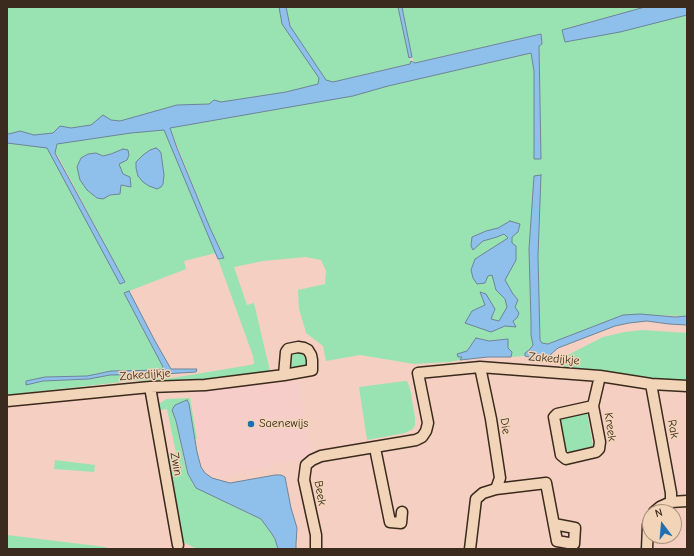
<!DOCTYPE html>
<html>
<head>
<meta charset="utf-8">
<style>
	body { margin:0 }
	#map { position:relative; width:694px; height:556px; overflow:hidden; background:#f5d0c2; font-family:"Comic Neue",sans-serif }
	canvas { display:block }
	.frame { position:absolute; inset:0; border:8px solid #3b2a1e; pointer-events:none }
	.north { position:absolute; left:642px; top:504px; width:40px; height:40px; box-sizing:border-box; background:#f2d5b8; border:1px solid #a9917a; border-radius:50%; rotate:344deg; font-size:11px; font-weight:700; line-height:16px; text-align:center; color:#3b2a1e }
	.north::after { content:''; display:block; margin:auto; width:14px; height:18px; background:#1f6fb2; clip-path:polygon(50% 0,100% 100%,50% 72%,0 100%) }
</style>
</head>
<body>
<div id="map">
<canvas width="694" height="556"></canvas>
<div class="frame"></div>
<div class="north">N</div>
</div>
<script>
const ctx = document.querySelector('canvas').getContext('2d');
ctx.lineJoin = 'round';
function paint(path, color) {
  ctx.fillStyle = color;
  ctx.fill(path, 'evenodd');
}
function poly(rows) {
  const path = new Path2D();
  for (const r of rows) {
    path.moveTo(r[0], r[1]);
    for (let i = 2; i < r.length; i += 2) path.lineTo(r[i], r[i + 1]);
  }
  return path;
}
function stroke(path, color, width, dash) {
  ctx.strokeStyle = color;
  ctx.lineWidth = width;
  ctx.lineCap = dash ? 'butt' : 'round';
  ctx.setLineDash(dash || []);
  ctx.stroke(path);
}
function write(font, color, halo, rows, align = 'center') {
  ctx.font = font + ' "Comic Neue",sans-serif';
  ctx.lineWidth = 3;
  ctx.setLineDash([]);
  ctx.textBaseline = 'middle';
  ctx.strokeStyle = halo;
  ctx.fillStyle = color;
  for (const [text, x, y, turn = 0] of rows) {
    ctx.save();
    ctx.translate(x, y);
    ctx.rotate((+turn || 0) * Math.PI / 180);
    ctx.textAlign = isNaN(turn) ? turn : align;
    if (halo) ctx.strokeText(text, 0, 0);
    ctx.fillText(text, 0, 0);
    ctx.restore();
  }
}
paint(poly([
	[298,381,312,456,223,478,216,477,210,475,203,466,201,460,192,391]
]), '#f7cdc9');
paint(poly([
	[7,7,398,7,409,58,411,61,410,64,333,82,531,52,534,71,534,159,541,159,539,46,542,44,541,34,414,63,412,57,402,7,687,7,687,316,623,315,548,344,542,343,540,340,538,256,541,175,534,176,529,249,531,322,531,335,533,345,525,353,525,356,511,357,512,352,508,349,508,339,489,341,476,338,460,360,450,362,414,364,360,355,326,361,323,346,306,333,305,329,299,309,298,290,325,284,326,271,321,260,306,257,263,261,234,267,247,305,254,303,270,371,212,379,131,381,7,395],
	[170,128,210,228,224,258,218,259,253,356,254,364,250,365,166,379,163,374,110,375,89,379,43,381,30,384,45,377,87,376,111,371,161,370,163,367,124,293,186,269,184,261,216,253,164,130],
	[123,149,119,164,123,174,131,187,121,185,114,195,97,198,87,190,80,180,81,158,88,154,96,153,103,156,111,154],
	[55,152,58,156,125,282,121,284],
	[642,330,687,333,687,382,618,376,564,368,562,358,603,337,625,332],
	[298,350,306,352,309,362,306,367,288,371,289,359,292,352],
	[405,381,407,381,409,386,411,393,415,418,415,425,413,429,405,433,367,440,359,387],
	[190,398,197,439,195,439,187,400,175,405,172,410,176,421,185,464,188,474,192,482,196,488,261,519,272,534,275,539,278,549,197,549,183,542,180,538,177,530,171,464,168,455,176,453,167,409,160,410,159,404,166,399],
	[587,412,593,446,570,452,562,448,557,420,559,418],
	[55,460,95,465,94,472,54,469],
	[7,535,106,547,107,549,15,549,7,548]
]), '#99e3b2');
const water = poly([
	[279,7,286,7,290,26,326,80,333,82,410,64,411,61,415,63,541,34,542,44,539,46,541,159,534,159,534,71,531,53,388,86,353,96,170,128,177,148,210,228,224,258,218,259,164,130,131,133,57,144,55,153,125,282,120,284,47,148,7,143,7,133,9,134,20,131,34,135,53,133,60,126,71,128,91,125,103,115,111,120,120,121,177,105,209,104,214,100,221,102,286,92,318,84,319,78,282,24,279,7],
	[398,7,402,7,412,57,409,58,398,7],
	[645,7,687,7,687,15,620,32,565,42,562,30,645,7],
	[156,148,159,150,161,153,164,175,163,184,161,187,157,189,149,186,143,182,138,176,136,168,136,162,143,155,150,150,156,148],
	[123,149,128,150,129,155,127,160,119,164,123,174,130,177,131,187,121,185,120,194,110,195,103,199,97,198,87,190,80,180,77,167,81,158,88,154,96,153,103,156,111,154,123,149],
	[541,175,538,256,540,340,542,343,548,344,623,315,640,314,675,317,687,316,687,325,669,324,647,321,629,323,615,326,558,348,551,354,547,362,525,356,525,353,530,349,533,345,531,335,531,322,529,249,534,176,541,175],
	[510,221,520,224,518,232,512,237,512,243,516,246,516,260,505,280,513,294,518,300,515,307,519,313,517,318,513,321,516,327,505,326,491,332,465,323,472,311,485,305,480,292,486,294,495,309,491,319,499,321,507,307,505,299,496,290,492,275,488,276,485,283,477,284,473,278,471,270,475,259,508,238,504,234,497,237,483,241,473,250,471,246,472,237,486,231,498,228,510,221],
	[129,291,155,341,171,369,197,369,196,372,163,374,110,375,89,379,43,381,26,385,26,381,45,377,87,376,111,371,161,370,163,367,124,293,129,291],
	[476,338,489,341,508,339,508,348,512,352,511,357,488,357,460,360,462,357,458,357,457,354,467,351,476,338],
	[187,400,189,404,197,452,201,467,205,473,212,478,230,483,275,475,281,475,285,477,291,508,297,528,296,544,296,549,278,549,275,539,272,534,261,519,196,488,188,474,176,421,172,410,175,405,187,400]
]);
paint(water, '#8fc0eb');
stroke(water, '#6d8499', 1);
const street = poly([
	[651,384,671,493,671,502,660,507,654,512],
	[150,387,178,545],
	[7,401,150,387,205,385,284,375,312,370,312,360,311,355,308,350,304,348,298,347,288,349,286,352,284,375],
	[593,406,557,414,554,417,561,455,566,459,596,452,599,449,600,442,593,406,600,376],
	[375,448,390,522,401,523,402,512],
	[496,489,546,483,557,541,574,544,575,528,554,524],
	[671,502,687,501],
	[316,549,316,535,304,480,306,465,312,460,321,456,416,440,422,437,426,431,428,423,418,373,480,367,600,376,651,384,687,386],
	[470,549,476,499,483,493,496,489,500,478,491,419,480,367],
	[647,549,648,525,650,519]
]);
stroke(street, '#3b2a1e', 13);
stroke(street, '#f2d5b8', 10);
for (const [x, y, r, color] of [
	[251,424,4,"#1f6fb2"]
]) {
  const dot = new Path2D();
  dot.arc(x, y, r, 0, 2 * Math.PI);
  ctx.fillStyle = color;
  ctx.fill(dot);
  stroke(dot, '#f2d5b8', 1.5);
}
write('12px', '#3b2a1e', '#f2d5b8', [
	["Zakedijkje",554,359,5],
	["Zakedijkje",145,375,-4],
	["Die",505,426,81],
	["Kreek",610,427,82],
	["Rak",673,429,80],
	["Zwin",176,464,80],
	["Beek",320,493,80]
]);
write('12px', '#3b2a1e', '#f2d5b8', [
	["Saenewijs",259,424]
], 'left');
</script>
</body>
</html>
